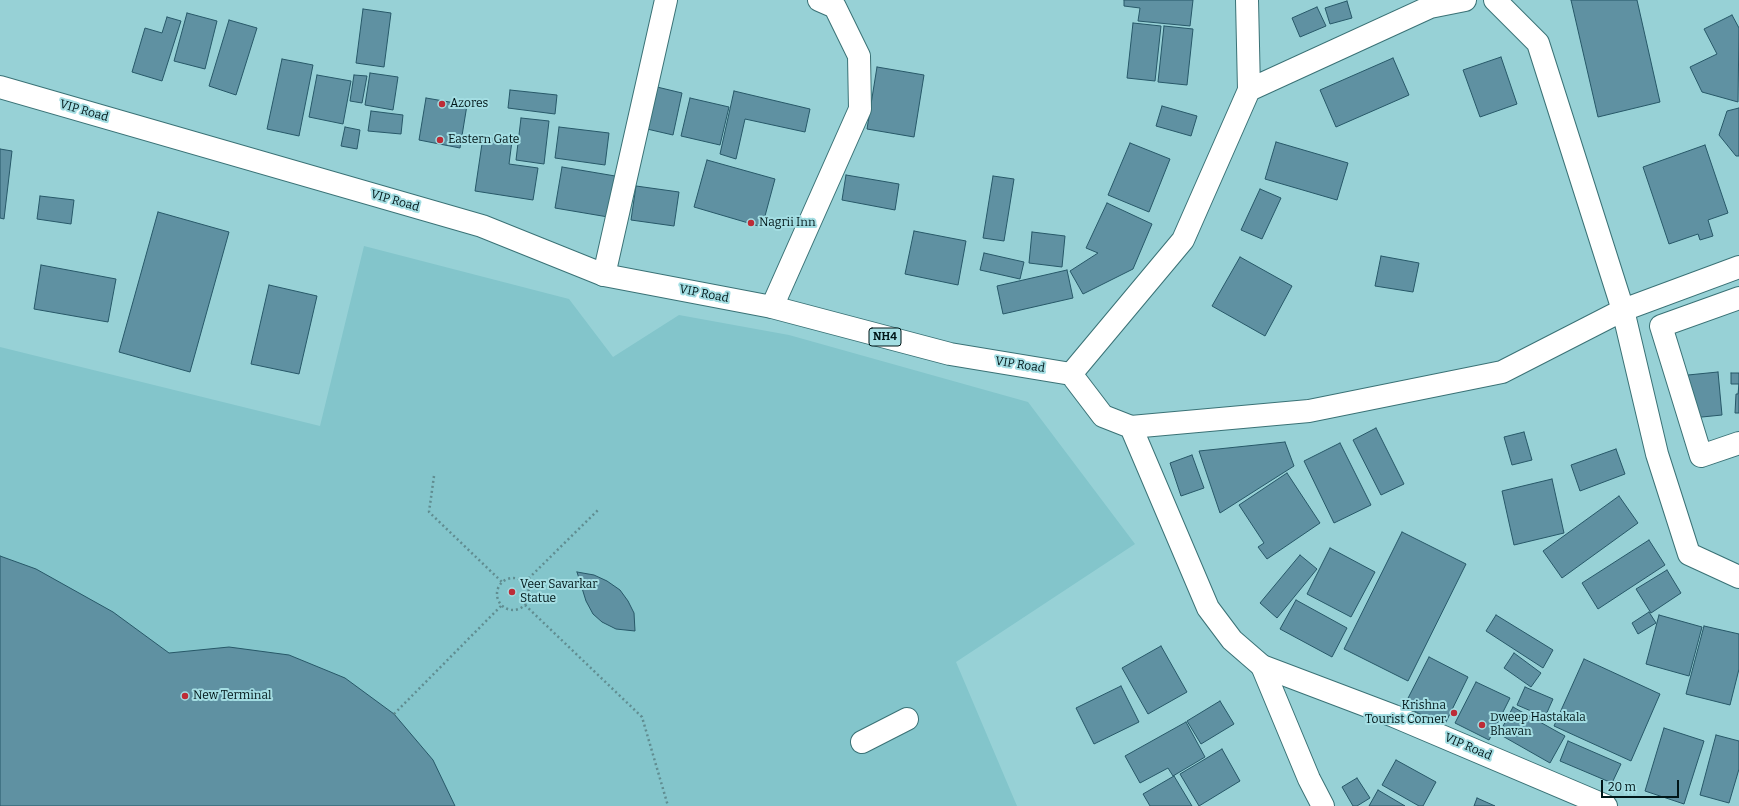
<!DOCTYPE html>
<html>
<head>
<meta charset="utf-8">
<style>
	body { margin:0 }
	#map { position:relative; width:1739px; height:806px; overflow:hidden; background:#97d1d6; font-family:Bitter,serif }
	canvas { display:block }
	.scale { position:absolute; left:1601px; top:780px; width:78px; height:18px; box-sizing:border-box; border:2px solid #011618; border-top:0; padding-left:5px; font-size:12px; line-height:14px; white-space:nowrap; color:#011618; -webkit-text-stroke:3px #a4dee3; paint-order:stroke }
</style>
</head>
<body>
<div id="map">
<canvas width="1739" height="806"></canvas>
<div class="scale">20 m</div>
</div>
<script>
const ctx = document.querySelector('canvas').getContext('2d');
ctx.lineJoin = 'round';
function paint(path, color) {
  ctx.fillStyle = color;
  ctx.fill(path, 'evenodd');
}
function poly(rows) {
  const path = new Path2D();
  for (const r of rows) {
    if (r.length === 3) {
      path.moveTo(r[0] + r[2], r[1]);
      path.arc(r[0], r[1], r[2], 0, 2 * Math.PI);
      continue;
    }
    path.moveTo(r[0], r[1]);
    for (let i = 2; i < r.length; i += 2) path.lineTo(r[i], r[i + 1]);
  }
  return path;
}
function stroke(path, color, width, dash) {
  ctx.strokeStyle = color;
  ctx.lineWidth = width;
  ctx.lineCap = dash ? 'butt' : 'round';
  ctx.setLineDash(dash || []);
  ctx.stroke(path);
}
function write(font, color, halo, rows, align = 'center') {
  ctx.font = font + ' Bitter,serif';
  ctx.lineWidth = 4;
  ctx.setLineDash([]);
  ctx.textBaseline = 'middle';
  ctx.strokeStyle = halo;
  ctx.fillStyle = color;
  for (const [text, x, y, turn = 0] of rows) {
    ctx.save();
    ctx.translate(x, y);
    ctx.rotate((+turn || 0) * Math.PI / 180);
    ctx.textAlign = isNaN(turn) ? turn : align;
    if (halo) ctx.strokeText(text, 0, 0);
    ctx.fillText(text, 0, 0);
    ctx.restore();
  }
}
paint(poly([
	[364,246,569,299,613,357,679,315,789,335,1028,402,1135,544,956,662,1017,806,0,806,0,347,320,426]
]), '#83c5cb');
const building = poly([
	[1124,0,1193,0,1190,26,1138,21,1140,8,1124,6,1124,0],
	[1571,0,1637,0,1660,102,1598,117,1571,0],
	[1347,1,1352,18,1330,24,1325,8,1347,1],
	[1317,7,1326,26,1300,37,1292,18,1317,7],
	[363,9,391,13,384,67,356,63,363,9],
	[187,13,217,21,205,69,174,61,187,13],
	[1732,15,1739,28,1738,102,1702,92,1690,67,1717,54,1704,29,1732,15],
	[167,17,181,21,162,81,132,72,145,28,162,33,167,17],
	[229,20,257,28,236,95,209,86,229,20],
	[1133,23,1161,26,1155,81,1127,78,1133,23],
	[1164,26,1193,29,1187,85,1158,82,1164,26],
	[1501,57,1517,104,1480,117,1463,70,1501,57],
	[1393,58,1409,95,1336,127,1320,90,1393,58],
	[282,59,313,65,299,136,267,129,282,59],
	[877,67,924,75,914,137,867,129,877,67],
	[370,73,398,77,393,110,365,105,370,73],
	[317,75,351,81,343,124,309,117,317,75],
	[354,75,367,76,362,103,350,101,354,75],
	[657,87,682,93,673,135,647,129,657,87],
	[510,90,557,95,555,114,508,108,510,90],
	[734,91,810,109,805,132,745,119,736,159,720,154,734,91],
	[426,98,467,105,460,148,419,140,426,98],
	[690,98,729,107,720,145,681,136,690,98],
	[1162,106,1197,116,1191,136,1156,126,1162,106],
	[1739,108,1739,156,1736,156,1719,135,1727,111,1739,108],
	[371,111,403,115,401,134,368,131,371,111],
	[521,118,549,121,544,164,516,160,521,118],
	[345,127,360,130,357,149,341,146,345,127],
	[559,127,609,133,605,165,555,158,559,127],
	[483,137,512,141,509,164,538,168,533,200,475,191,483,137],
	[1276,142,1348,163,1337,200,1265,179,1276,142],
	[1130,143,1170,159,1149,212,1108,195,1130,143],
	[1705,145,1728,213,1708,220,1713,236,1700,240,1698,234,1669,244,1643,167,1705,145],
	[0,149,12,151,4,219,0,218,0,149],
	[707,160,775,179,762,227,694,207,707,160],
	[562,167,621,177,614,218,555,208,562,167],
	[846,175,899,184,895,210,842,200,846,175],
	[993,176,1014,179,1004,241,983,238,993,176],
	[636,186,679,192,674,226,631,220,636,186],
	[1260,189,1281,198,1262,239,1241,230,1260,189],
	[40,196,74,200,71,224,37,219,40,196],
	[1107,203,1152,224,1133,269,1083,294,1070,271,1098,253,1086,248,1107,203],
	[158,212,229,232,190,372,119,352,158,212],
	[914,231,966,241,958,285,905,274,914,231],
	[1032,232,1065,236,1062,267,1029,263,1032,232],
	[984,253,1024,262,1020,279,980,270,984,253],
	[1381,256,1419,263,1413,292,1375,286,1381,256],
	[1240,257,1292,286,1265,336,1212,306,1240,257],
	[41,265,116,279,108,322,34,309,41,265],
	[1067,270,1073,298,1003,314,997,286,1067,270],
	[269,285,317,296,299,374,251,364,269,285],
	[1718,372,1722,415,1692,418,1688,375,1718,372],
	[1731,373,1739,373,1739,413,1735,413,1736,394,1738,394,1739,384,1731,384,1731,373],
	[1376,428,1404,484,1381,495,1353,440,1376,428],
	[1524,432,1532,460,1512,465,1504,437,1524,432],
	[1285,442,1294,466,1220,513,1199,451,1285,442],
	[1340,443,1371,505,1334,523,1304,461,1340,443],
	[1616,449,1625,474,1580,491,1571,465,1616,449],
	[1192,455,1204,488,1181,496,1170,463,1192,455],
	[1287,473,1320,523,1267,559,1258,547,1264,543,1239,505,1287,473],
	[1552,479,1564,533,1514,545,1502,491,1552,479],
	[1619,496,1638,523,1562,578,1543,551,1619,496],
	[1402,532,1466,564,1408,681,1344,649,1402,532],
	[1649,540,1665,565,1598,609,1582,583,1649,540],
	[1330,548,1375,572,1351,617,1307,594,1330,548],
	[1300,555,1317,569,1277,618,1260,603,1300,555],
	[0,556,36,569,113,612,169,653,229,647,289,655,345,678,394,714,433,760,455,806,0,806,0,556],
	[1667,570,1681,593,1651,613,1636,589,1667,570],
	[577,572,594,575,607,581,620,590,628,601,634,613,635,631,616,629,602,622,593,614,586,601,577,572],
	[1296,600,1347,628,1332,657,1280,629,1296,600],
	[1649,612,1656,623,1638,634,1632,623,1649,612],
	[1496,615,1553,650,1543,668,1486,631,1496,615],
	[1659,615,1702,627,1689,676,1646,664,1659,615],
	[1704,626,1739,634,1739,669,1730,705,1686,694,1704,626],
	[1161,646,1187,692,1148,714,1122,668,1161,646],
	[1514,653,1541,673,1531,687,1504,668,1514,653],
	[1429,657,1468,677,1444,726,1404,706,1429,657],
	[1584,659,1660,694,1631,761,1554,726,1584,659],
	[1476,682,1510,698,1489,740,1455,723,1476,682],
	[1121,686,1139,722,1094,744,1076,708,1121,686],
	[1525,687,1553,699,1545,717,1517,705,1525,687],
	[1220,701,1234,724,1201,744,1187,721,1220,701],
	[1513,707,1565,736,1550,763,1499,734,1513,707],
	[1186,722,1205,757,1173,776,1168,768,1140,783,1125,756,1186,722],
	[1664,728,1704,741,1684,804,1645,791,1664,728],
	[1716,735,1739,741,1739,769,1729,803,1700,795,1716,735],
	[1568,741,1621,764,1612,783,1560,761,1568,741],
	[1222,749,1240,781,1199,806,1180,774,1222,749],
	[1396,760,1436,782,1423,806,1419,806,1382,785,1396,760],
	[1174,776,1192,806,1150,806,1143,794,1174,776],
	[1357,778,1370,798,1357,806,1353,806,1342,787,1357,778],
	[1378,790,1405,806,1369,806,1378,790],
	[1477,798,1495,806,1474,806,1477,798]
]);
paint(building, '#5f91a2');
stroke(building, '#275868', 1);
const minor = poly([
	[1495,0,1538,43,1623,310,1657,454,1689,554,1739,577],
	[1249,90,1430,7,1465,0],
	[604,275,666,0],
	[1739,298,1661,326,1701,456,1739,443],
	[772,307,860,109,859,56,835,7,819,0],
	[1071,374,1183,240,1249,90,1247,0],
	[1131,427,1309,411,1502,372,1623,310,1739,267],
	[862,742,907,719]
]);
const major = poly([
	[1262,666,1309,779,1323,806]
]);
const highway = poly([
	[0,87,482,226,604,275,772,307,950,354,1071,374,1103,416,1131,427,1208,608,1232,640,1262,666,1394,716,1606,806]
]);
stroke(minor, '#3a7276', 24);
stroke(major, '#3a7276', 24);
stroke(highway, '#3a7276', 24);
stroke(poly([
	[434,476,429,512,502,582],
	[513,594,16],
	[525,582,598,510],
	[525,605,642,717,668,806],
	[394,714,502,605]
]), '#608d91', 2.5, [2, 3]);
stroke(minor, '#fff', 22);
stroke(major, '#fff', 22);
stroke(highway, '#fff', 22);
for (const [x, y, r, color] of [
	[442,104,4,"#bd2c37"],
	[440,140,4,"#bd2c37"],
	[751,223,4,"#bd2c37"],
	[512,592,4,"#bd2c37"],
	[185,696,4,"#bd2c37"],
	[1454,713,4,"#bd2c37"],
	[1482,725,4,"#bd2c37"]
]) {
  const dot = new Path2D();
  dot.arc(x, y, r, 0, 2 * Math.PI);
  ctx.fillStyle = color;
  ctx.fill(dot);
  stroke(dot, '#a4dee3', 1.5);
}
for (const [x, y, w] of [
	[885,337,32]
]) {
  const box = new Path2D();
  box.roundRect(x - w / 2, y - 9, w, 18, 3);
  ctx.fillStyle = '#a4dee3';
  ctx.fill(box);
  stroke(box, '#011618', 1);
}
write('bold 11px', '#011618', null, [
	["NH4",885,337]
]);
write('12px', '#011618', '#a4dee3', [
	["Azores",450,104],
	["Eastern Gate",448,140],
	["Nagrii Inn",759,223],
	["Veer Savarkar",520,585],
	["Statue",520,599],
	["New Terminal",193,696],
	["Krishna",1446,706,"right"],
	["Tourist Corner",1446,720,"right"],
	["Dweep Hastakala",1490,718],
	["Bhavan",1490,732]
], 'left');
write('12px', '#011618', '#a4dee3', [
	["VIP Road",84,111,16],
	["VIP Road",395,201,16],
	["VIP Road",704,294,11],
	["VIP Road",1020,365,9],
	["VIP Road",1468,747,23]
]);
</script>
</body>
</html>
